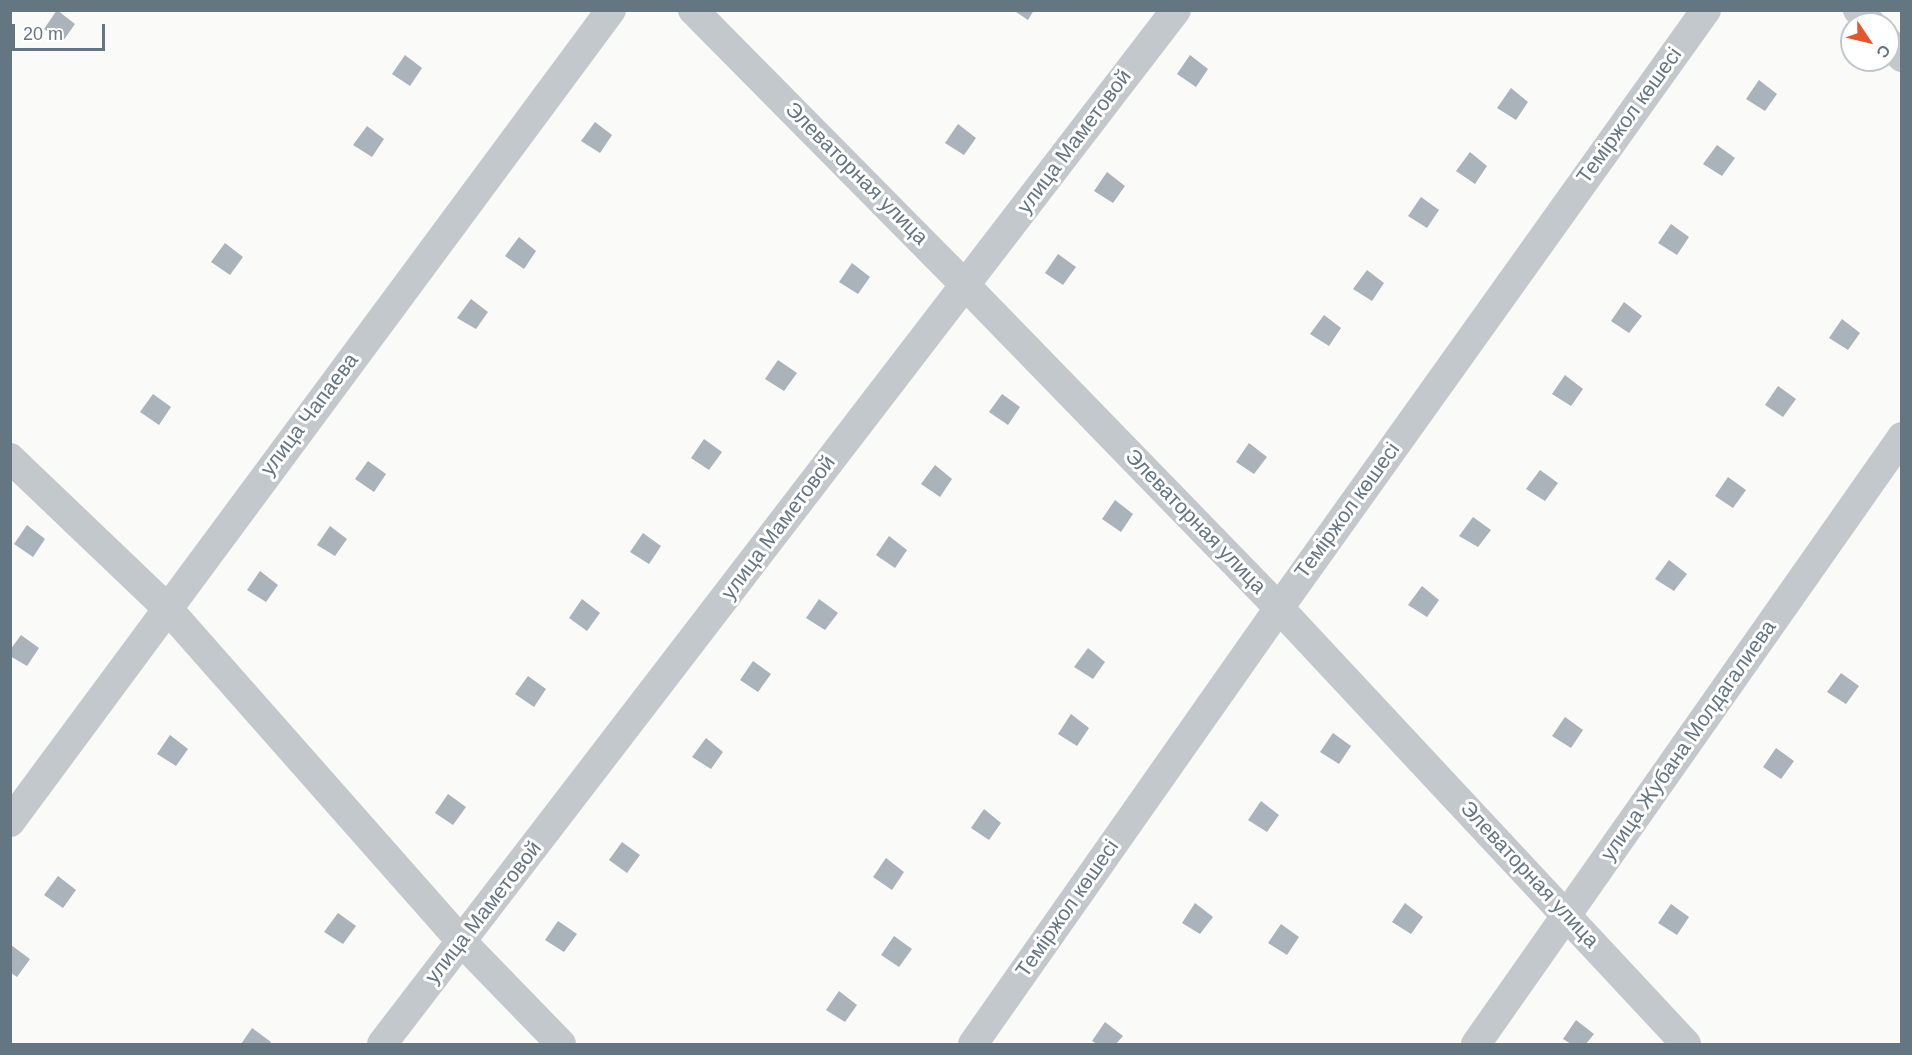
<!DOCTYPE html>
<html>
<head>
<meta charset="utf-8">
<style>
	body { margin:0 }
	#map { position:relative; width:1912px; height:1055px; overflow:hidden; background:#fafaf8; font-family:Helvetica,sans-serif }
	canvas { display:block }
	.frame { position:absolute; inset:0; border:12px solid #657683; pointer-events:none }
	.north { position:absolute; left:1840px; top:12px; width:60px; height:60px; box-sizing:border-box; background:#fff; border:2px solid #c1c8cd; border-radius:50%; rotate:125deg; font-size:16px; font-weight:700; line-height:24px; text-align:center; color:#657683 }
	.north::after { content:''; display:block; margin:auto; width:21px; height:27px; background:#e4572e; clip-path:polygon(50% 0,100% 100%,50% 72%,0 100%) }
	.scale { position:absolute; left:12px; top:24px; width:93px; height:27px; box-sizing:border-box; border:3px solid #657683; border-top:0; padding-left:8px; font-size:18px; line-height:21px; white-space:nowrap; color:#657683; -webkit-text-stroke:4px #fff; paint-order:stroke }
</style>
</head>
<body>
<div id="map">
<canvas width="1912" height="1055"></canvas>
<div class="frame"></div>
<div class="north">С</div>
<div class="scale">20 m</div>
</div>
<script>
const ctx = document.querySelector('canvas').getContext('2d');
ctx.lineJoin = 'round';
function paint(path, color) {
  ctx.fillStyle = color;
  ctx.fill(path, 'evenodd');
}
function poly(rows) {
  const path = new Path2D();
  for (const r of rows) {
    path.moveTo(r[0], r[1]);
    for (let i = 2; i < r.length; i += 2) path.lineTo(r[i], r[i + 1]);
  }
  return path;
}
function stroke(path, color, width, dash) {
  ctx.strokeStyle = color;
  ctx.lineWidth = width;
  ctx.lineCap = dash ? 'butt' : 'round';
  ctx.setLineDash(dash || []);
  ctx.stroke(path);
}
function write(font, color, halo, rows, align = 'center') {
  ctx.font = font + ' Helvetica,sans-serif';
  ctx.lineWidth = 6;
  ctx.setLineDash([]);
  ctx.textBaseline = 'middle';
  ctx.strokeStyle = halo;
  ctx.fillStyle = color;
  for (const [text, x, y, turn = 0] of rows) {
    ctx.save();
    ctx.translate(x, y);
    ctx.rotate((+turn || 0) * Math.PI / 180);
    ctx.textAlign = isNaN(turn) ? turn : align;
    if (halo) ctx.strokeText(text, 0, 0);
    ctx.fillText(text, 0, 0);
    ctx.restore();
  }
}
paint(poly([
	[57,10,75,24,63,41,44,29],
	[1013,10,1034,10,1028,20],
	[405,55,422,68,410,86,392,74],
	[1190,55,1208,69,1196,87,1177,74],
	[1759,80,1777,94,1765,111,1746,99],
	[1511,88,1528,102,1516,120,1497,108],
	[595,122,612,135,600,153,581,141],
	[958,124,976,138,964,155,945,143],
	[367,126,384,139,372,157,353,145],
	[1717,145,1735,158,1722,176,1703,164],
	[1470,152,1487,166,1475,184,1456,171],
	[1107,172,1125,186,1113,203,1094,191],
	[1421,197,1439,210,1427,228,1408,216],
	[1671,224,1689,237,1677,255,1658,243],
	[519,237,536,251,524,269,505,256],
	[225,243,243,257,230,275,211,262],
	[1058,254,1076,267,1063,285,1045,273],
	[852,263,870,277,858,294,839,282],
	[1367,270,1384,283,1372,301,1353,289],
	[471,299,488,312,476,329,457,318],
	[1624,302,1642,316,1629,333,1611,321],
	[1324,315,1341,328,1329,346,1310,334],
	[1842,319,1860,333,1848,350,1829,338],
	[778,360,797,373,784,391,765,379],
	[1565,375,1583,389,1571,406,1552,394],
	[1778,386,1796,399,1783,417,1765,405],
	[153,394,171,407,159,425,140,412],
	[1002,394,1020,407,1008,425,989,412],
	[704,439,722,452,709,470,691,458],
	[1249,443,1267,457,1254,474,1236,462],
	[368,461,386,474,374,492,355,479],
	[935,465,952,479,940,497,921,484],
	[1540,470,1558,483,1545,501,1526,489],
	[1728,477,1746,490,1733,508,1715,496],
	[1115,500,1133,514,1121,532,1102,519],
	[1473,517,1491,530,1478,547,1459,536],
	[27,525,45,539,33,557,14,544],
	[330,526,347,539,335,556,317,545],
	[643,533,661,546,649,564,630,552],
	[889,536,907,550,895,568,876,555],
	[1669,560,1687,574,1674,591,1655,579],
	[260,571,278,585,266,602,247,590],
	[1422,586,1439,600,1427,617,1408,605],
	[582,599,600,613,587,631,569,618],
	[819,599,838,613,825,630,806,618],
	[21,635,39,648,27,666,10,656,10,650],
	[1088,648,1105,662,1093,679,1074,667],
	[753,661,771,674,758,692,740,680],
	[1841,673,1859,686,1846,704,1827,692],
	[528,676,546,689,534,707,515,694],
	[1071,714,1089,728,1077,746,1058,734],
	[1565,717,1583,730,1571,748,1552,736],
	[1333,733,1351,746,1339,764,1320,752],
	[170,735,188,749,176,766,157,754],
	[706,738,723,752,711,769,692,757],
	[1776,748,1794,761,1781,779,1763,767],
	[448,794,466,807,453,825,435,813],
	[1261,801,1279,815,1267,832,1248,820],
	[984,809,1001,823,989,840,971,828],
	[622,842,640,855,627,873,609,860],
	[886,858,904,872,892,890,873,877],
	[58,876,76,890,63,908,44,895],
	[1195,903,1213,917,1200,934,1182,923],
	[1405,903,1423,917,1411,934,1392,922],
	[1671,904,1689,917,1677,935,1658,923],
	[338,913,356,926,343,944,324,932],
	[558,921,577,934,564,952,545,940],
	[1281,924,1299,937,1287,955,1268,943],
	[894,936,912,949,899,967,881,955],
	[11,945,30,959,17,977,10,972],
	[839,991,857,1005,845,1022,826,1010],
	[1576,1020,1594,1034,1586,1044,1571,1044,1563,1039],
	[1105,1022,1123,1036,1116,1044,1097,1044,1092,1041],
	[252,1028,271,1042,269,1044,241,1044]
]), '#aab3b9');
stroke(poly([
	[693,10,965,285,1279,608,1686,1044],
	[1858,10,1871,24],
	[1888,42,1902,57],
	[10,458,167,608,462,942,561,1044],
	[10,822,611,10],
	[382,1044,1176,10],
	[973,1044,1279,608,1706,10],
	[1476,1044,1902,437]
]), '#c3c8cc', 30);
write('21px', '#657683', '#fff', [
	["Теміржол көшесі",1630,116,-54],
	["улица Маметовой",1075,142,-53],
	["Элеваторная улица",856,174,45],
	["улица Чапаева",310,415,-53],
	["Теміржол көшесі",1348,511,-54],
	["Элеваторная улица",1195,522,46],
	["улица Маметовой",779,528,-53],
	["улица Жубана Молдагалиева",1689,741,-55],
	["Элеваторная улица",1529,875,47],
	["Теміржол көшесі",1068,909,-55],
	["улица Маметовой",484,913,-52]
]);
</script>
</body>
</html>
